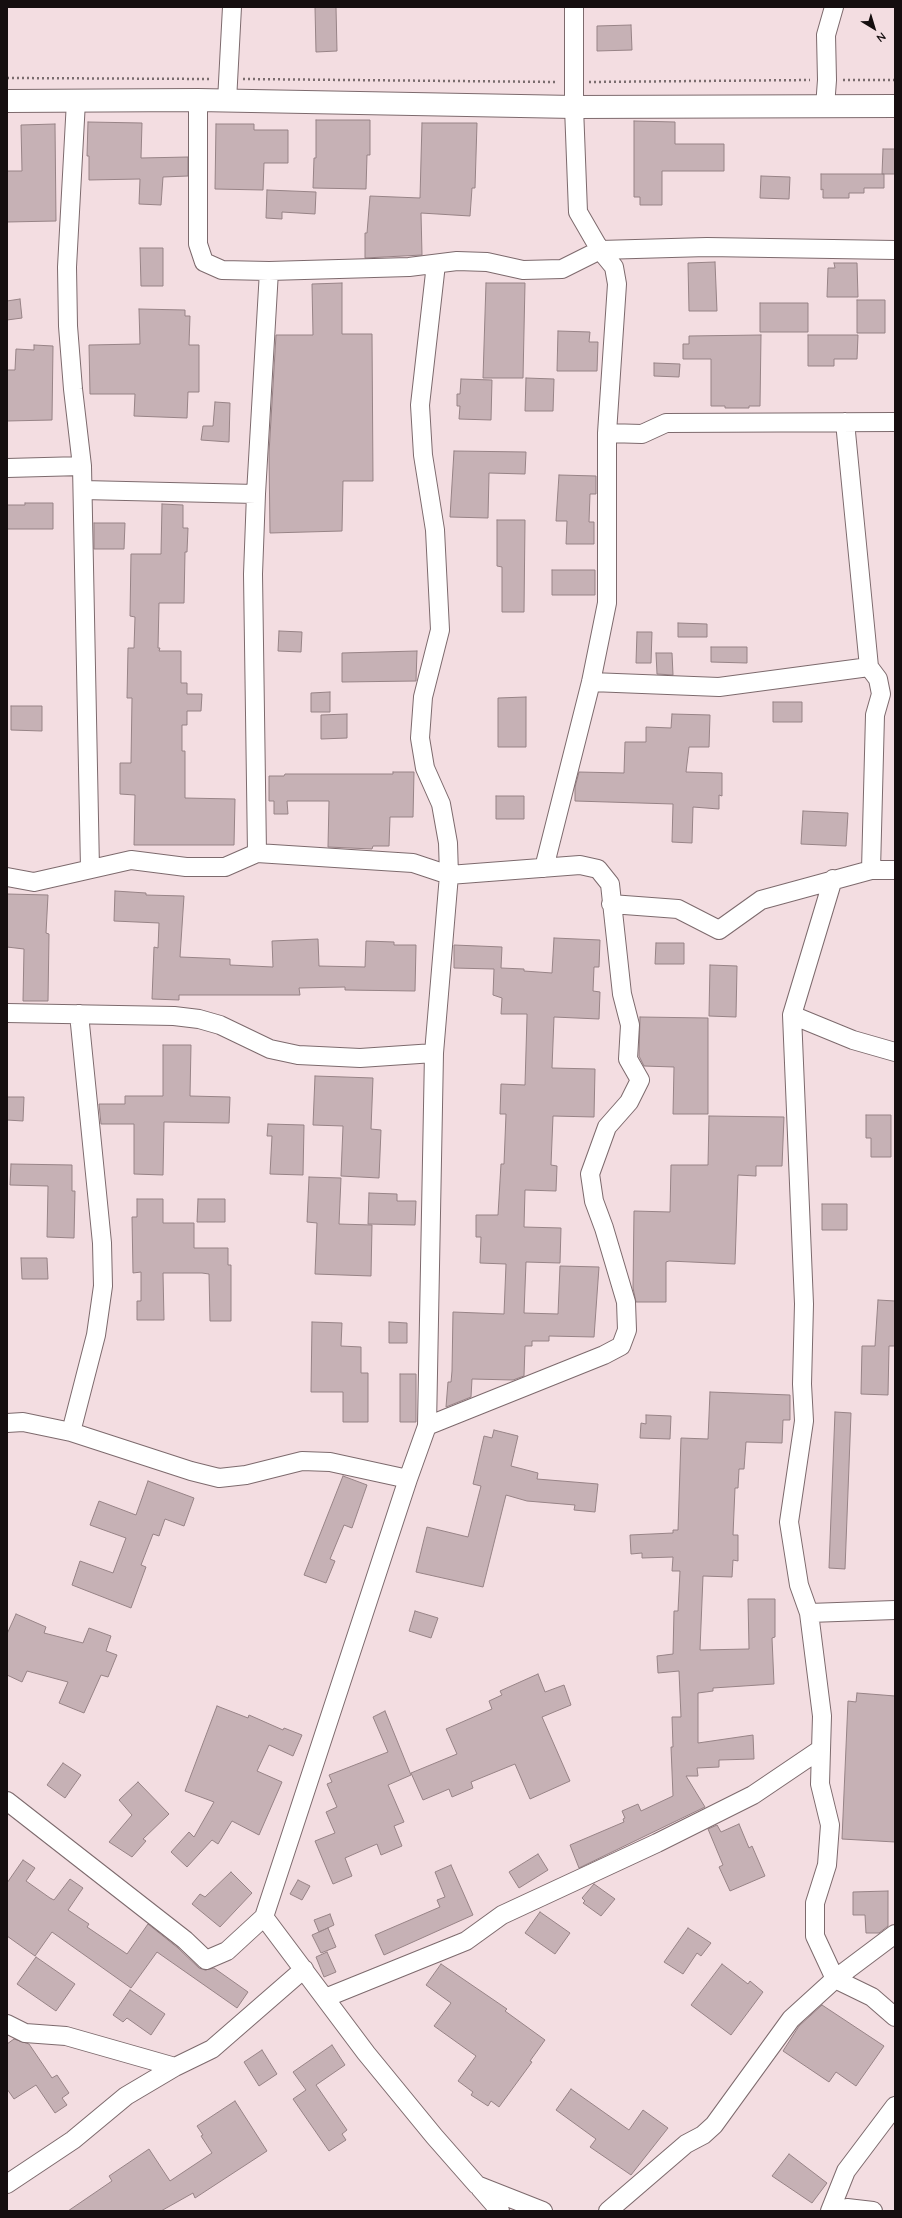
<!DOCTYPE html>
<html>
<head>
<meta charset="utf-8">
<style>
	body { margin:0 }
	#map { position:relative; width:902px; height:2218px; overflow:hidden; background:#f3dde1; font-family:Quicksand,sans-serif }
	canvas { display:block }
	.frame { position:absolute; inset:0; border:8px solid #150e0f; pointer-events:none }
	.north { position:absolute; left:854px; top:8px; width:40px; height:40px; -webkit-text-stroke:3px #f3dde1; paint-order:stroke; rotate:142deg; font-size:11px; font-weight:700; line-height:16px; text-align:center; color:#150e0f }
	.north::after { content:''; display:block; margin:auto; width:14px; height:18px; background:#150e0f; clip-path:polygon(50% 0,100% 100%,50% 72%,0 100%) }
</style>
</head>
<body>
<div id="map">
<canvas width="902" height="2218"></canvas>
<div class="frame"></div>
<div class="north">N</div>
</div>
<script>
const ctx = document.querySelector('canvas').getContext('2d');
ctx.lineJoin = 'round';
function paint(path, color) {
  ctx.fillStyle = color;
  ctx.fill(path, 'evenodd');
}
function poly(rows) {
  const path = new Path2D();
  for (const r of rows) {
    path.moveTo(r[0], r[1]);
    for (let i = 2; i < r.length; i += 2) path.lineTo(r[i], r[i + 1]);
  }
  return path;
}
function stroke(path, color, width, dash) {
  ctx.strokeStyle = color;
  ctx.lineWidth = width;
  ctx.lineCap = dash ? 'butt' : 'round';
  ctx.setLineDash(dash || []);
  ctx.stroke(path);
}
const building = poly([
	[315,7,336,7,337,51,316,52,315,7],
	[631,25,632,50,597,51,597,26,631,25],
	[316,120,370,120,370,155,367,155,366,189,313,188,314,158,316,158,316,120],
	[634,121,675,122,675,144,724,144,724,171,662,171,662,205,640,205,640,197,634,197,634,121],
	[88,122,142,123,141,158,188,157,188,176,163,177,161,205,139,204,140,179,89,180,89,156,87,156,88,122],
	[422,123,477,123,475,188,472,188,470,216,421,213,422,255,365,258,365,233,367,233,370,196,420,198,422,123],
	[55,124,56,221,7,222,7,171,22,171,21,125,55,124],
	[216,124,254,124,254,130,288,130,288,163,264,163,263,190,215,189,216,124],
	[883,149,895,149,895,174,882,174,883,149],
	[821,174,884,174,884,188,864,188,864,193,849,193,849,198,823,198,823,189,821,190,821,174],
	[761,176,790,177,789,199,760,198,761,176],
	[267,190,316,192,315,214,282,212,282,219,266,218,267,190],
	[140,248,163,248,163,286,141,286,140,248],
	[715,262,717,311,689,311,688,263,715,262],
	[834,263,857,263,858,297,827,297,828,268,835,268,834,263],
	[342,283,342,334,372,334,373,481,343,481,342,531,270,533,269,453,276,335,313,335,312,284,342,283],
	[486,283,525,283,523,378,483,378,486,283],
	[20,299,22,318,7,320,7,301,20,299],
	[857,300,885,300,885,333,857,333,857,300],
	[760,303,808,303,808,332,760,332,760,303],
	[139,309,185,310,185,316,190,316,189,345,199,345,199,392,188,392,187,418,134,416,135,394,90,394,89,345,140,344,139,309],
	[558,331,590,332,589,342,598,342,597,371,557,371,558,331],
	[761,335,760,406,749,406,749,408,725,408,725,406,711,406,711,359,683,359,683,344,689,344,689,336,761,335],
	[808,335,858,335,857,359,834,359,834,366,808,366,808,335],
	[34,345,53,346,52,420,7,421,7,370,15,370,16,349,34,350,34,345],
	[654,363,680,364,679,377,654,376,654,363],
	[526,378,554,379,553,411,525,411,526,378],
	[461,379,492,380,491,420,459,419,460,406,457,406,457,394,460,394,461,379],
	[215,402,230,403,229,442,201,440,203,426,213,426,215,402],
	[454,451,526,452,525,474,489,473,488,518,450,517,454,451],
	[559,475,596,476,596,494,590,494,589,522,594,522,594,544,566,544,567,521,556,521,559,475],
	[25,503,53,503,53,529,7,529,7,505,25,505,25,503],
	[162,504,183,505,183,528,188,528,187,552,185,552,184,603,159,603,158,648,160,648,159,651,181,651,181,683,187,683,187,694,202,694,201,711,187,711,187,725,182,725,182,751,185,751,185,798,235,799,234,845,134,845,135,795,120,794,120,763,131,763,132,698,127,698,128,648,134,648,135,617,130,616,131,554,161,554,162,504],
	[497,520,525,520,524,612,502,612,502,567,497,566,497,520],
	[94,523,125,523,124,549,94,549,94,523],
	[552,570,595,570,595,595,552,595,552,570],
	[678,623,707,624,707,637,678,637,678,623],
	[279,631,302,632,301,652,278,651,279,631],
	[637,632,652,632,651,663,636,663,637,632],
	[711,647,747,647,747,663,711,662,711,647],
	[417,651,416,681,342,682,342,653,417,651],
	[656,653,672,653,673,675,657,674,656,653],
	[330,692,330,712,311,712,311,693,330,692],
	[526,697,526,747,498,747,498,698,526,697],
	[773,702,802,702,802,722,773,722,773,702],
	[11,706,42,706,42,731,11,730,11,706],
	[347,714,347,738,321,739,321,715,347,714],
	[672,714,710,715,709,747,689,747,686,772,722,773,722,796,719,795,719,809,693,807,692,843,672,842,673,804,575,801,575,787,579,772,624,773,625,742,646,742,646,727,671,728,672,714],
	[393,772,414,772,413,817,390,817,389,846,373,846,372,849,328,847,329,801,287,801,288,814,274,814,274,801,269,801,269,776,284,776,285,774,393,774,393,772],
	[496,796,524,796,524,819,496,819,496,796],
	[803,811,848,813,846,846,801,844,803,811],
	[115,891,146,893,146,895,184,896,180,957,230,959,230,965,273,967,272,941,318,939,319,966,365,967,366,941,394,942,394,945,416,945,415,991,345,990,345,987,299,988,300,995,179,995,179,1000,152,999,154,947,158,948,159,923,114,921,115,891],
	[7,894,48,895,46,933,49,934,48,1001,23,1001,24,949,7,947,7,894],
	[554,938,600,940,599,967,594,967,593,991,600,992,599,1019,554,1017,552,1068,595,1069,594,1117,553,1116,551,1165,557,1166,556,1191,525,1190,524,1227,561,1228,560,1263,526,1262,524,1313,558,1314,560,1266,599,1267,594,1337,549,1336,549,1341,532,1341,532,1346,525,1346,524,1376,513,1380,472,1379,471,1397,446,1407,448,1382,451,1382,452,1371,453,1312,504,1314,506,1264,480,1263,481,1237,476,1237,476,1215,498,1215,501,1164,504,1164,506,1114,500,1114,501,1084,525,1085,527,1016,527,1014,501,1014,502,998,493,995,494,969,454,968,454,945,502,947,501,968,524,969,524,971,552,973,554,938],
	[656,943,684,943,684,964,655,964,656,943],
	[710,965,737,966,736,1017,709,1016,710,965],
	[640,1017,708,1018,708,1114,673,1114,674,1067,644,1066,639,1056,640,1017],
	[163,1045,191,1045,190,1096,230,1097,229,1123,164,1122,163,1175,134,1174,134,1124,101,1124,99,1104,125,1104,125,1096,163,1096,163,1045],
	[315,1076,373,1078,371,1129,381,1130,379,1178,341,1176,343,1126,313,1125,315,1076],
	[7,1097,24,1097,23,1121,7,1120,7,1097],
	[866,1115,891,1115,891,1157,871,1157,871,1138,866,1138,866,1115],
	[709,1116,784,1117,782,1166,756,1166,756,1176,738,1175,735,1264,669,1261,666,1262,666,1302,636,1302,633,1288,634,1211,670,1212,671,1165,708,1165,709,1116],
	[268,1124,304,1125,303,1175,270,1174,272,1136,267,1136,268,1124],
	[11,1164,72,1165,72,1191,75,1191,74,1238,47,1237,48,1186,10,1185,11,1164],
	[309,1177,341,1178,339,1224,372,1225,371,1276,315,1274,317,1223,307,1222,309,1177],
	[369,1193,397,1194,397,1201,416,1201,415,1225,368,1224,369,1193],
	[137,1199,163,1199,163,1223,194,1223,194,1248,228,1248,228,1265,231,1265,231,1321,210,1321,209,1274,202,1273,163,1273,164,1320,137,1320,137,1301,141,1301,141,1272,133,1273,132,1217,137,1217,137,1199],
	[198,1199,225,1199,225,1222,197,1222,198,1199],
	[822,1204,847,1204,847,1230,822,1230,822,1204],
	[21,1258,47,1258,48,1279,22,1279,21,1258],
	[878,1300,895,1301,895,1346,889,1346,888,1395,861,1394,862,1346,875,1346,878,1300],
	[312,1322,342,1323,341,1346,361,1347,361,1373,368,1373,368,1422,343,1422,343,1392,311,1392,312,1322],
	[389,1322,407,1323,407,1343,389,1343,389,1322],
	[400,1374,416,1374,416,1422,400,1422,400,1374],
	[710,1392,790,1395,790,1420,783,1420,782,1443,746,1442,744,1469,739,1469,738,1488,735,1488,733,1535,738,1535,738,1561,733,1560,732,1577,703,1576,700,1650,749,1649,748,1599,775,1599,775,1637,772,1638,774,1684,713,1688,713,1691,698,1693,698,1743,753,1735,754,1759,719,1760,719,1767,697,1768,698,1776,686,1776,705,1807,579,1868,570,1845,624,1822,623,1819,625,1818,622,1811,638,1804,641,1811,673,1796,671,1747,673,1747,672,1717,681,1717,679,1671,658,1673,657,1656,673,1654,674,1611,678,1611,680,1571,672,1571,673,1557,642,1558,642,1553,631,1554,630,1535,673,1533,673,1530,678,1530,681,1438,708,1439,710,1392],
	[835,1412,851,1413,845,1569,829,1568,835,1412],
	[646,1415,671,1416,670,1439,640,1438,641,1423,646,1424,646,1415],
	[494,1430,518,1436,511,1466,538,1473,537,1479,598,1484,595,1512,574,1510,575,1505,527,1501,506,1495,483,1587,416,1572,427,1527,468,1537,481,1486,473,1484,484,1436,492,1438,494,1430],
	[343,1476,367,1485,352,1528,344,1525,330,1559,335,1561,326,1583,304,1575,343,1476],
	[148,1481,194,1498,184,1526,165,1519,159,1536,153,1534,141,1565,146,1567,131,1608,72,1585,80,1561,113,1573,126,1538,90,1525,99,1501,136,1515,148,1481],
	[415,1611,438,1618,431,1638,409,1631,415,1611],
	[16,1614,46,1627,44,1633,83,1643,89,1628,111,1636,106,1651,117,1655,108,1677,101,1675,84,1713,59,1703,68,1682,27,1671,22,1682,7,1675,7,1634,16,1614],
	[538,1674,545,1692,564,1685,571,1705,542,1717,570,1781,530,1799,515,1764,471,1782,473,1788,452,1797,449,1789,423,1800,411,1773,457,1754,446,1729,492,1709,489,1701,502,1695,500,1691,538,1674],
	[857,1693,895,1696,895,1842,842,1839,848,1701,856,1702,857,1693],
	[217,1706,248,1718,249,1715,283,1730,284,1728,302,1735,293,1756,269,1745,257,1771,282,1782,259,1835,232,1821,218,1844,212,1840,187,1867,171,1852,189,1832,194,1837,214,1802,185,1791,217,1706],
	[385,1711,411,1775,388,1785,404,1822,394,1826,402,1846,381,1855,377,1844,345,1858,352,1876,333,1884,315,1841,335,1833,326,1812,337,1807,327,1784,332,1782,329,1775,388,1752,373,1717,385,1711],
	[63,1763,81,1775,65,1798,47,1785,63,1763],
	[138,1782,169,1814,143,1839,146,1841,132,1857,109,1842,132,1815,119,1800,138,1782],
	[739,1824,749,1848,752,1846,765,1876,730,1891,719,1867,723,1865,708,1829,717,1825,721,1832,739,1824],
	[538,1854,548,1870,519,1888,509,1872,538,1854],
	[23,1860,35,1868,26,1881,50,1898,54,1900,70,1879,83,1888,68,1910,89,1924,87,1927,127,1954,148,1924,178,1948,199,1968,205,1970,214,1968,248,1992,237,2008,157,1952,131,1988,52,1932,35,1956,7,1936,7,1883,23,1860],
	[451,1865,473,1915,384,1955,375,1935,440,1907,437,1900,445,1897,435,1872,451,1865],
	[231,1872,252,1893,220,1927,192,1904,200,1894,205,1897,231,1872],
	[298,1880,310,1886,302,1900,290,1894,298,1880],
	[594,1884,615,1899,601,1916,583,1903,585,1901,582,1898,594,1884],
	[888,1891,888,1926,879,1933,866,1933,865,1915,853,1915,853,1892,888,1891],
	[540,1912,570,1933,555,1954,525,1933,540,1912],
	[330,1914,334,1925,319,1932,314,1920,330,1914],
	[328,1928,336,1947,321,1953,312,1935,328,1928],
	[688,1928,711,1943,701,1956,697,1953,683,1974,664,1962,688,1928],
	[327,1952,336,1972,324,1977,316,1957,327,1952],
	[36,1957,75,1984,56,2011,17,1984,36,1957],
	[441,1964,507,2009,505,2011,545,2040,530,2061,532,2062,499,2107,491,2101,488,2106,471,2095,473,2092,458,2081,476,2056,434,2026,451,2003,426,1985,441,1964],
	[722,1964,748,1984,750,1981,763,1992,731,2035,691,2005,722,1964],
	[130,1990,165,2014,151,2035,127,2018,123,2022,113,2015,130,1990],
	[822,2005,884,2046,856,2086,836,2072,829,2082,783,2051,799,2026,822,2005],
	[14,2039,29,2044,52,2078,57,2075,69,2093,62,2098,67,2105,55,2113,36,2085,14,2099,7,2089,7,2044,14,2039],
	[332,2045,345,2065,316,2085,347,2130,342,2134,346,2140,329,2151,293,2099,306,2090,293,2072,332,2045],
	[262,2050,277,2074,259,2086,244,2062,262,2050],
	[571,2089,629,2130,643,2110,668,2128,631,2175,590,2147,596,2139,556,2110,571,2089],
	[235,2101,267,2151,195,2198,193,2193,161,2211,68,2211,112,2181,109,2176,149,2149,170,2181,212,2153,201,2136,203,2135,197,2126,235,2101],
	[789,2154,827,2183,812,2203,772,2176,789,2154]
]);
paint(building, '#c6b1b5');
stroke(building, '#978386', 1);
const minor = poly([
	[198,100,198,244,204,262,222,270,269,271,409,267,457,261,487,262,523,270,562,269,600,250,707,247,895,250],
	[76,101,67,267,68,326,73,389,82,466,90,869],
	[227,101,232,7],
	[825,107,827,80,826,35,834,7],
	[845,422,869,667,878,679,881,694,875,715,871,870],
	[607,433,642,434,666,423,895,422],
	[7,468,82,466],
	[83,490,256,494],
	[591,682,719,687,869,667],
	[257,853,253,574,256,494,269,271],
	[544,868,591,682,607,603,607,433,617,284,614,267,600,250,578,212,574,107,574,7],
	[7,877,34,882,131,860,186,867,225,867,257,853,413,863,449,875,580,865,598,869,610,884,622,994,630,1025,628,1059,640,1080,629,1102,607,1127,590,1174,594,1201,604,1228,626,1302,627,1330,621,1346,604,1355,427,1426],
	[833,879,792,1015,804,1304,802,1384,804,1421,789,1522,799,1585,809,1613,822,1716,820,1784,830,1825,827,1865,815,1903,815,1936,835,1979,872,1997,895,2017],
	[611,904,678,909,719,930,761,900,871,870,895,870],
	[7,1013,174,1016,199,1019,220,1025,270,1049,298,1055,360,1058,434,1053],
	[792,1015,853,1040,895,1052],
	[7,1423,23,1422,71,1432,191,1471,219,1478,246,1475,302,1461,330,1462,408,1479],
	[71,1432,96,1335,103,1286,102,1243,79,1014],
	[809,1613,895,1610],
	[7,1801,185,1940,206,1960,227,1951,264,1917,366,2053,434,2136,477,2185,543,2211],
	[264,1917,408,1479,427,1426,434,1053,449,875,448,843,441,804,425,768,420,738,423,697,440,630,435,530,423,455,420,405,436,264],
	[325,1998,466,1941,502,1915,657,1843,753,1795,821,1749],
	[7,2024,25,2033,66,2036,175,2067],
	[7,2184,73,2140,126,2096,175,2067,212,2049,304,1969],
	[480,2188,500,2211],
	[608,2211,686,2144,703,2135,714,2125,791,2019,835,1979,895,1934],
	[830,2211,846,2171,895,2106],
	[840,2211,847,2208,873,2211]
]);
const tertiary = poly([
	[7,101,198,100,574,107,895,106]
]);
stroke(minor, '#7d6a6d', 20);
stroke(tertiary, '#7d6a6d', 24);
stroke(poly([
	[7,78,212,79],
	[243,79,558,82],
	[843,80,895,80],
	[589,82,810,80]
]), '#7a6c6e', 2.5, [2, 3]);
stroke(minor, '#fff', 18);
stroke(tertiary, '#fff', 22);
</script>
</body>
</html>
